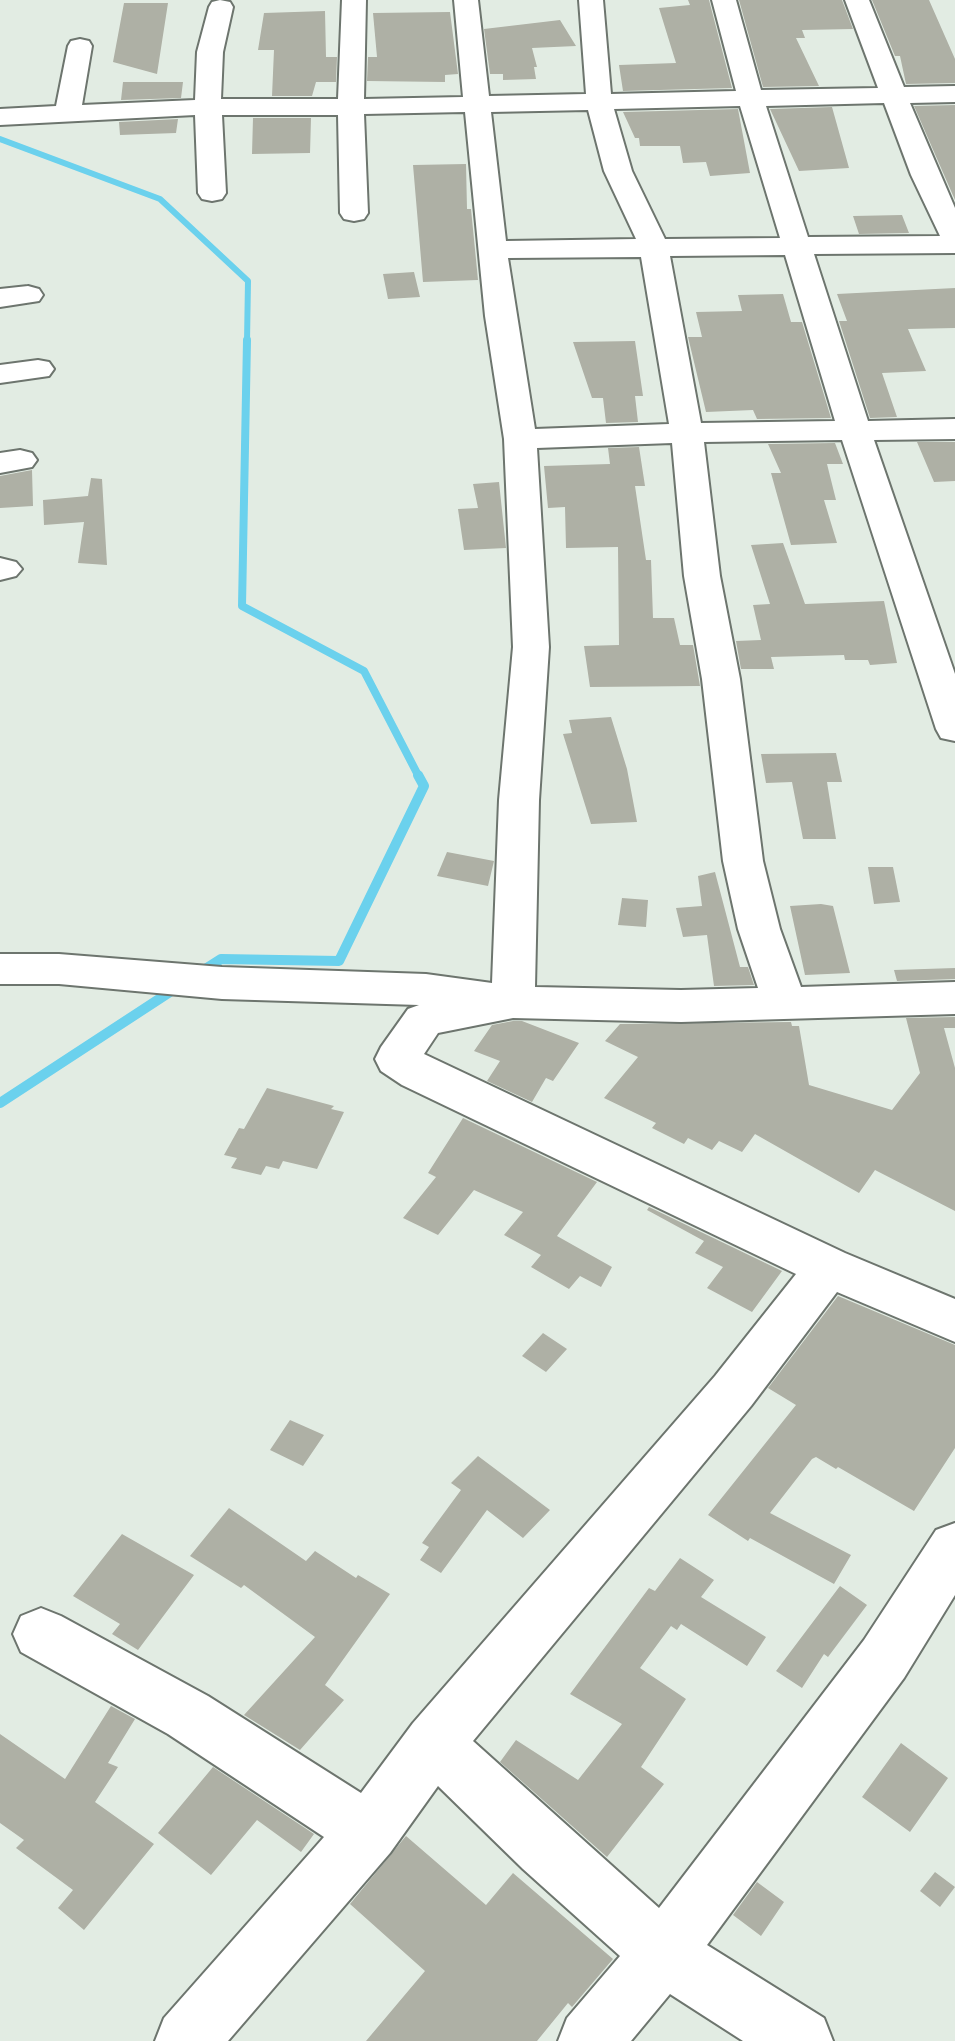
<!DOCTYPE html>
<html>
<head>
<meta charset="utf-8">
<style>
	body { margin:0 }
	canvas { display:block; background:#e2ece3 }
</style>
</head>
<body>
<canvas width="955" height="2041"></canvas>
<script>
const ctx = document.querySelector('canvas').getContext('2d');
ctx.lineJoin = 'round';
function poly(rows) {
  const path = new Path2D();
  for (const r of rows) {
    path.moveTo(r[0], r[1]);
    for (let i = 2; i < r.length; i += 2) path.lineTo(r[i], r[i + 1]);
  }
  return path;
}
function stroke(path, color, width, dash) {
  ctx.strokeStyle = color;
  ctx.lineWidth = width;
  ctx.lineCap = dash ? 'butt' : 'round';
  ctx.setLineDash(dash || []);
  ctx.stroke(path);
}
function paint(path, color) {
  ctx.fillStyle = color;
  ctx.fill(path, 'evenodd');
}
stroke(poly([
	[0,139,160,199,248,281,247,342]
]), '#6bd1ed', 6);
stroke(poly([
	[247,340,242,606,364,671,419,777]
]), '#6bd1ed', 8);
stroke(poly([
	[199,973,221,959,339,961,424,786,418,775],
	[0,1103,176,988]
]), '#6bd1ed', 10);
paint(poly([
	[688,0,709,0,732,88,623,91,619,65,676,63,659,8,690,5],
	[739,0,842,0,853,29,802,30,805,38,796,38,819,86,763,87],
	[872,0,929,0,955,59,955,83,906,84,900,56,895,56],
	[124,3,168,3,157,74,113,62],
	[325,11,326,57,337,57,336,82,316,82,312,96,272,96,274,50,258,50,264,13],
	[450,12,458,74,445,75,445,82,367,81,368,57,377,57,373,13],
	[560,20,576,46,532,48,537,67,534,67,536,79,503,80,503,74,490,74,484,29],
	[123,82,183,82,181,98,121,100],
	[955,105,955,200,914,106],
	[832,107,849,168,799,171,770,109],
	[738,109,750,173,710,176,706,162,683,163,680,146,640,146,639,138,635,138,623,112],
	[253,118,311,118,310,153,252,154],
	[178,119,176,133,120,135,119,122],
	[466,164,467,209,471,209,478,280,423,282,413,165],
	[902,215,909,233,859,234,853,216],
	[414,272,420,297,388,299,383,274],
	[955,288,955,328,908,329,926,371,882,373,897,417,870,418,839,321,847,321,837,294],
	[783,294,791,322,802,322,831,418,757,419,753,410,706,412,688,337,702,337,696,312,742,311,738,295],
	[635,341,643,396,635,396,638,422,606,423,603,398,592,398,573,342],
	[917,442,955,442,955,481,934,482],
	[835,443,843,464,827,464,836,500,824,500,837,543,791,545,771,473,781,473,768,444],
	[639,447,645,486,635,486,646,560,651,560,653,618,674,618,680,645,693,645,700,686,590,687,584,646,619,645,618,547,566,548,565,507,548,508,544,466,610,464,608,448],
	[32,470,33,506,0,508,0,476],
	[91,478,102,479,107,565,78,563,84,522,44,525,43,500,88,496],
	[499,482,506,548,464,550,458,509,478,508,473,484],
	[783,543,805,604,884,601,897,663,870,665,868,660,845,660,844,655,771,657,774,669,741,669,736,641,761,640,753,605,770,604,751,545],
	[611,717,627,769,637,822,591,824,563,734,572,733,569,720],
	[836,753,842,782,827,782,836,839,803,839,792,782,766,783,761,754],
	[447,852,494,861,488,886,437,876],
	[868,867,893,867,900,902,874,904],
	[715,872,740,967,748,967,754,985,714,986,707,935,683,937,676,908,702,906,698,876],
	[622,898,648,900,646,927,618,925],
	[821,904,833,906,850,973,805,975,790,906],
	[955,968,955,979,897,981,894,970],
	[955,1017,955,1028,944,1028,955,1068,955,1211,875,1170,859,1193,755,1134,742,1152,719,1141,712,1150,688,1138,684,1144,652,1128,656,1123,604,1098,638,1057,605,1041,620,1024,791,1022,792,1026,799,1026,809,1085,892,1110,920,1073,906,1018],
	[513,1021,522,1021,579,1043,553,1081,546,1078,532,1102,487,1081,500,1061,474,1051,492,1025],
	[267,1088,334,1106,331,1109,344,1112,317,1169,283,1161,279,1169,266,1166,261,1175,231,1168,237,1158,224,1155,239,1128,244,1129],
	[463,1118,597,1182,557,1236,612,1267,601,1287,580,1276,569,1289,531,1267,541,1255,504,1235,523,1212,474,1190,438,1235,403,1218,436,1177,428,1173],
	[649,1207,782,1271,752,1312,707,1288,723,1267,695,1253,704,1241,647,1210],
	[838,1296,955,1345,955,1448,914,1511,838,1467,836,1469,816,1457,812,1459,770,1513,851,1555,834,1584,750,1538,748,1541,708,1515,796,1405,768,1388],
	[543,1333,567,1349,546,1372,522,1356],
	[290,1420,324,1435,303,1466,270,1450],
	[478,1456,550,1510,523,1538,487,1510,441,1573,420,1560,429,1547,422,1543,461,1490,451,1483],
	[229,1508,306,1561,315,1551,356,1578,358,1575,390,1594,325,1685,344,1700,300,1750,244,1715,315,1637,244,1585,241,1588,190,1556],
	[122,1534,194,1575,138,1650,112,1634,120,1624,73,1596],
	[680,1558,714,1580,701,1597,766,1637,747,1666,681,1624,677,1630,671,1626,640,1668,686,1699,641,1767,664,1784,607,1857,500,1762,516,1740,578,1780,622,1724,570,1694,649,1588,655,1591],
	[840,1586,867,1605,828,1657,824,1654,802,1688,776,1671],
	[111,1706,135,1719,108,1763,118,1767,95,1802,154,1844,84,1930,58,1908,73,1890,16,1848,24,1840,0,1823,0,1734,65,1779],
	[901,1743,948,1778,910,1832,862,1797],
	[213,1767,314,1834,301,1852,257,1820,211,1875,158,1833],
	[406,1836,486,1905,513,1873,613,1959,572,2007,568,2003,537,2041,366,2041,425,1971,350,1904],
	[935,1872,955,1887,940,1907,920,1891],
	[757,1882,784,1902,761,1936,733,1915]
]), '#aeb0a5');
const minor = poly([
	[220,0,230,2,233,7,223,52,221,99,338,99,342,0,366,0,364,99,463,97,454,0,478,0,489,96,586,94,579,0,603,0,611,94,736,91,712,0,736,0,761,90,878,88,845,0,869,0,904,87,955,86,955,102,910,103,955,208,955,253,814,254,868,421,955,419,955,439,874,440,955,674,955,741,941,738,936,729,842,440,704,442,720,576,740,679,763,861,780,929,801,987,955,982,955,1014,681,1022,513,1018,438,1033,424,1054,845,1253,955,1299,955,1342,837,1292,751,1406,473,1741,659,1908,864,1640,936,1530,955,1523,955,1595,904,1678,707,1945,824,2018,833,2041,743,2041,670,1994,631,2041,558,2041,567,2018,620,1956,523,1869,438,1786,390,1853,228,2041,155,2041,164,2018,324,1837,168,1734,21,1652,13,1634,21,1616,41,1608,61,1616,208,1696,361,1793,413,1723,715,1376,796,1274,402,1085,381,1071,375,1059,381,1047,408,1009,419,1005,222,999,59,984,0,984,0,954,59,954,222,967,426,974,492,983,499,800,513,647,504,439,485,316,465,112,364,114,368,213,364,219,354,221,344,219,340,213,338,115,222,115,226,193,222,199,212,201,202,199,198,193,195,115,0,125,0,109,56,106,68,46,71,41,80,39,89,41,92,46,82,105,195,100,197,52,209,7,212,2,220,0],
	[884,103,911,175,940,236,808,237,766,106,884,103],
	[740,106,780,238,665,239,632,171,614,109,740,106],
	[588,110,604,171,636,239,506,241,491,112,588,110],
	[785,255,835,421,701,423,670,256,785,255],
	[641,257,669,424,535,429,508,258,641,257],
	[672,443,684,576,702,679,723,861,738,929,758,988,681,990,535,987,539,800,549,647,537,448,672,443],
	[28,286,39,289,43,295,39,301,0,307,0,289,28,286],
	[38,360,49,362,54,369,49,376,0,383,0,365,38,360],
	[20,450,32,453,37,460,32,467,0,473,0,453,20,450],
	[0,558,16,562,22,569,16,576,0,580,0,558]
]);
stroke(minor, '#6d756e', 4);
paint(minor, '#fff');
</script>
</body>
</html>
